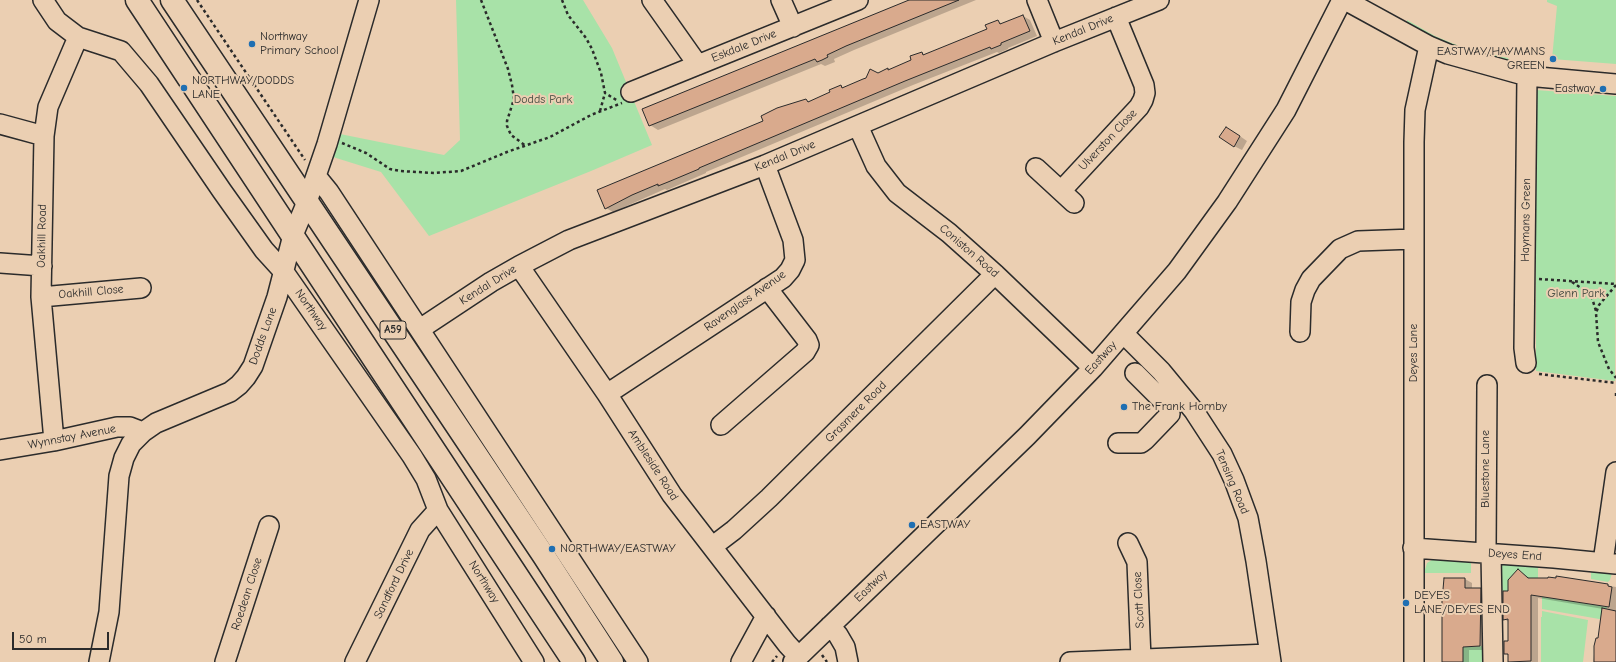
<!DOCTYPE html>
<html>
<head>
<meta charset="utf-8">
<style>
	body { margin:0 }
	#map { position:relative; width:1616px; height:662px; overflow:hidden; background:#ebcfb2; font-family:"Comic Neue",sans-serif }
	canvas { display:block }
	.scale { position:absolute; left:12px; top:632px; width:97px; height:18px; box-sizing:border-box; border:2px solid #2b2b2b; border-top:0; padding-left:5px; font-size:12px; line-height:14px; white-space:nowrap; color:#2b2b2b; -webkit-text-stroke:3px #ebcfb2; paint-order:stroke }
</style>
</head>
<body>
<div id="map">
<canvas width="1616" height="662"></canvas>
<div class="scale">50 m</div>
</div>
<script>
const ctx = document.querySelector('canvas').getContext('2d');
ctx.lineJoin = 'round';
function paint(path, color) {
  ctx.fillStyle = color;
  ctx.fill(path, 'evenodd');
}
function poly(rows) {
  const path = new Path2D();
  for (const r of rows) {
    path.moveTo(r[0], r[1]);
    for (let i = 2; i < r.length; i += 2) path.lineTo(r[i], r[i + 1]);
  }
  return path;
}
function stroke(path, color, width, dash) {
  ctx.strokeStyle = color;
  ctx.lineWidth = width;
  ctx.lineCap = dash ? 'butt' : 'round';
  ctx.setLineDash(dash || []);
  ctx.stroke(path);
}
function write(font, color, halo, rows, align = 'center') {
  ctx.font = font + ' "Comic Neue",sans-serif';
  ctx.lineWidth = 4;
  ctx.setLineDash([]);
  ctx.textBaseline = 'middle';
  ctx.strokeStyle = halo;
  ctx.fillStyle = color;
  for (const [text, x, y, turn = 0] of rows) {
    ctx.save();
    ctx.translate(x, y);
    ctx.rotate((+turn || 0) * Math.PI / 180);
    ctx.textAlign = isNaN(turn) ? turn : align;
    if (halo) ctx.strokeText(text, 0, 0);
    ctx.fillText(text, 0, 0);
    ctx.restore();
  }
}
paint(poly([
	[456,0,583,0,612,48,652,145,591,171,429,236,381,172,333,157,340,134,444,155,460,140],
	[1547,0,1616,0,1616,64,1552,59,1557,6,1547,2],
	[1407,20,1435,36,1454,44,1473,50,1508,58,1509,62,1459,50,1407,25],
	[1536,90,1616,96,1615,381,1536,371],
	[1435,558,1471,559,1471,573,1424,573,1427,563],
	[1502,564,1538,566,1538,584,1522,578,1522,573,1520,570,1517,571,1514,573,1514,578,1508,579,1508,591,1497,591,1500,566],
	[1591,570,1612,573,1610,580,1608,582,1591,579],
	[1542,595,1550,598,1607,607,1605,620,1542,609],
	[1542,611,1588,620,1583,662,1541,662,1541,617,1542,617],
	[1486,646,1486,662,1463,662,1449,647]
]), '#a8e2a8');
paint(poly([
	[911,0,976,0,854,50,834,59,835,62,825,66,821,64,658,130,650,125],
	[1023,16,1030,20,1037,36,1008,48,1008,49,999,53,997,52,913,85,706,172,706,173,676,186,667,190,665,189,613,212,606,208,806,100,810,102,831,93,841,86,844,88,913,61,922,53,926,55,988,29,998,21,1002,24],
	[1234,132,1247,141,1242,150,1234,146],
	[1518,570,1531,579,1556,579,1557,577,1616,587,1616,662,1593,662,1595,647,1598,639,1603,609,1538,598,1538,662,1509,662,1509,656,1505,653,1509,642,1509,622,1504,619,1509,592],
	[1445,579,1465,579,1472,583,1472,589,1480,589,1487,593,1487,650,1469,650,1469,662,1444,662]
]), '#0003');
const building = poly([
	[909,0,959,0,846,46,827,55,828,57,822,60,817,62,815,59,649,126,642,109,909,0],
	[1023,15,1030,31,1001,43,1001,45,991,49,990,47,905,81,699,168,699,169,668,182,658,186,658,184,632,195,605,209,597,190,763,121,761,116,777,108,806,99,808,102,830,92,829,90,841,85,842,88,863,79,866,78,870,69,878,73,888,68,888,70,911,60,910,56,922,52,923,55,987,29,985,25,998,20,1000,24,1023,15],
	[1226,127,1240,136,1234,147,1219,137,1226,127],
	[1518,569,1528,578,1548,578,1548,577,1556,578,1556,576,1608,584,1608,586,1612,587,1609,607,1531,595,1531,661,1508,662,1508,654,1504,654,1504,641,1508,641,1508,619,1503,620,1503,591,1508,591,1508,580,1518,569],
	[1444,578,1465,578,1465,588,1481,588,1480,646,1463,647,1463,662,1442,662,1442,601,1444,578],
	[1602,608,1616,611,1616,662,1594,662,1594,646,1596,638,1598,638,1602,608]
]);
paint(building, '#d9aa8d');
stroke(building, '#2b2b2b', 1);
const minor = poly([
	[43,0,57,21,78,37,121,51,149,84,222,191,264,250,284,272,412,456,426,479,438,510,534,662],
	[652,0,698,65],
	[781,0,793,27],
	[1037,0,1054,42],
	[1345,0,1429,46,1448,54,1527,76,1616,84],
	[631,92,858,0],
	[0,124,44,136],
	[858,126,876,166,897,193,949,233,995,274,1093,368],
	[1036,168,1074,203],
	[316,176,329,192,638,662],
	[1061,191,1139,107,1143,100,1145,93,1144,85,1116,17],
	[0,263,42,266],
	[519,266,607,394,672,495,787,644,798,656],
	[41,297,141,288],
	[420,329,491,282,519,266,569,240,765,165,1054,42,1159,0],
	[1300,332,1301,302,1305,290,1311,279,1340,249,1358,241,1414,239],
	[1124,334,1161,371,1194,411,1222,454,1234,480,1248,518,1256,561,1271,662],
	[1526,363,1524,348,1527,76],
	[1135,373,1162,400,1171,391],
	[607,394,783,278,790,270,795,260,793,240,765,165],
	[721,425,805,352,809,345,807,340,767,288],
	[54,441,41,297,44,136,48,107,78,37],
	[1118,443,1141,443,1145,440,1170,414,1169,407,1162,400],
	[0,450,54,441,117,427,130,427,143,432],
	[1128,543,1137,562,1141,659],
	[713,546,734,530,769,498,995,274],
	[1413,548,1554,558,1616,564],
	[1486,553,1487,385],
	[1491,553,1493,662],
	[1603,562,1616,472],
	[830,626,838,635,845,647,848,662],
	[99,662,109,612,119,476,124,458,131,444,143,432,156,423,230,392,239,385,246,377,253,366,277,297,293,235,307,202,327,144,369,0],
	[225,662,269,526],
	[355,662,420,530,438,510],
	[741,662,766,616],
	[793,662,1027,436,1093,368,1177,271,1227,202,1286,110,1342,0],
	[1070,662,1269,654],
	[1414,662,1414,142,1415,110,1429,46]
]);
const highway = poly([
	[137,0,574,662],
	[172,0,544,556,612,662]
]);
stroke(minor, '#2b2b2b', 22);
stroke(highway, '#2b2b2b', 25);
stroke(poly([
	[197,0,305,160],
	[481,0,508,69,512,85,514,99,507,121,507,126,511,135,526,146],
	[562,0,568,15,586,38,592,49,601,73,605,93,618,101],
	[600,111,605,93],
	[342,143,366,153,390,169,400,171,434,173,461,171,507,152,550,137,591,115,622,103],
	[1539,279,1616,284],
	[1572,282,1587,292,1592,298,1596,311],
	[1616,285,1599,305,1596,313,1598,342,1609,369,1616,378],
	[1539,374,1616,383],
	[1616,396,1616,393],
	[822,655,827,662],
	[772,662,777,656]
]), '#2b2b2b', 2.5, [3, 3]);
stroke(minor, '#ebcfb2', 19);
stroke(highway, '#ebcfb2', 22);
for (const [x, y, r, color] of [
	[252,44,4,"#1f6fb2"],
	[1553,59,4,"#1f6fb2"],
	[184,88,4,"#1f6fb2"],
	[1603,89,4,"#1f6fb2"],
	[1124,407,4,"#1f6fb2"],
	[912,525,4,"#1f6fb2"],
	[552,549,4,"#1f6fb2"],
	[1406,603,4,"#1f6fb2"]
]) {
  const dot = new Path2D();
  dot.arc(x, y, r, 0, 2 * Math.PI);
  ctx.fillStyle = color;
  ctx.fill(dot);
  stroke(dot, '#ebcfb2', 1.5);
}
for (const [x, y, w] of [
	[393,330,26]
]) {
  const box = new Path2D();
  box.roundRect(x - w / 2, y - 9, w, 18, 3);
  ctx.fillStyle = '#ebcfb2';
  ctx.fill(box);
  stroke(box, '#2b2b2b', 1);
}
write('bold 11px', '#2b2b2b', null, [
	["A59",393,330]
]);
write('12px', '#2b2b2b', '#ebcfb2', [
	["Kendal Drive",1083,30,-22],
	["Eskdale Drive",744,46,-22],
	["Ulverston Close",1108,140,-47],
	["Kendal Drive",785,156,-22],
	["Haymans Green",1526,220,-89],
	["Oakhill Road",42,236,-89],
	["Coniston Road",969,251,41],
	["Kendal Drive",488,285,-32],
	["Oakhill Close",91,292,-5],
	["Ravenglass Avenue",745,301,-35],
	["Northway",311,310,55],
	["Dodds Lane",263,336,-70],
	["Deyes Lane",1414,353,-90],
	["Eastway",1101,358,-48],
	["Grasmere Road",856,412,-45],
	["Wynnstay Avenue",72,437,-11],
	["Ambleside Road",653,465,57],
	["Bluestone Lane",1486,469,-90],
	["Tensing Road",1232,482,67],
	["Deyes End",1515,555,4],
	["Northway",484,582,58],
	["Sandford Drive",394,584,-64],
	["Eastway",871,586,-44],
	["Roedean Close",247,594,-72],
	["Scott Close",1139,600,-93]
]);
write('12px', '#2b2b2b', '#ebcfb2', [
	["Northway",260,37],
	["Primary School",260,51],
	["EASTWAY/HAYMANS",1545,52,"right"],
	["GREEN",1545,66,"right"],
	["NORTHWAY/DODDS",192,81],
	["LANE",192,95],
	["Eastway",1595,89,"right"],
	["The Frank Hornby",1132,407],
	["EASTWAY",920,525],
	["NORTHWAY/EASTWAY",560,549],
	["DEYES",1414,596],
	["LANE/DEYES END",1414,610]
], 'left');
write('12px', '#3e463e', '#ebcfb2', [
	["Dodds Park",543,100],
	["Glenn Park",1576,294]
]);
</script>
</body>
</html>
